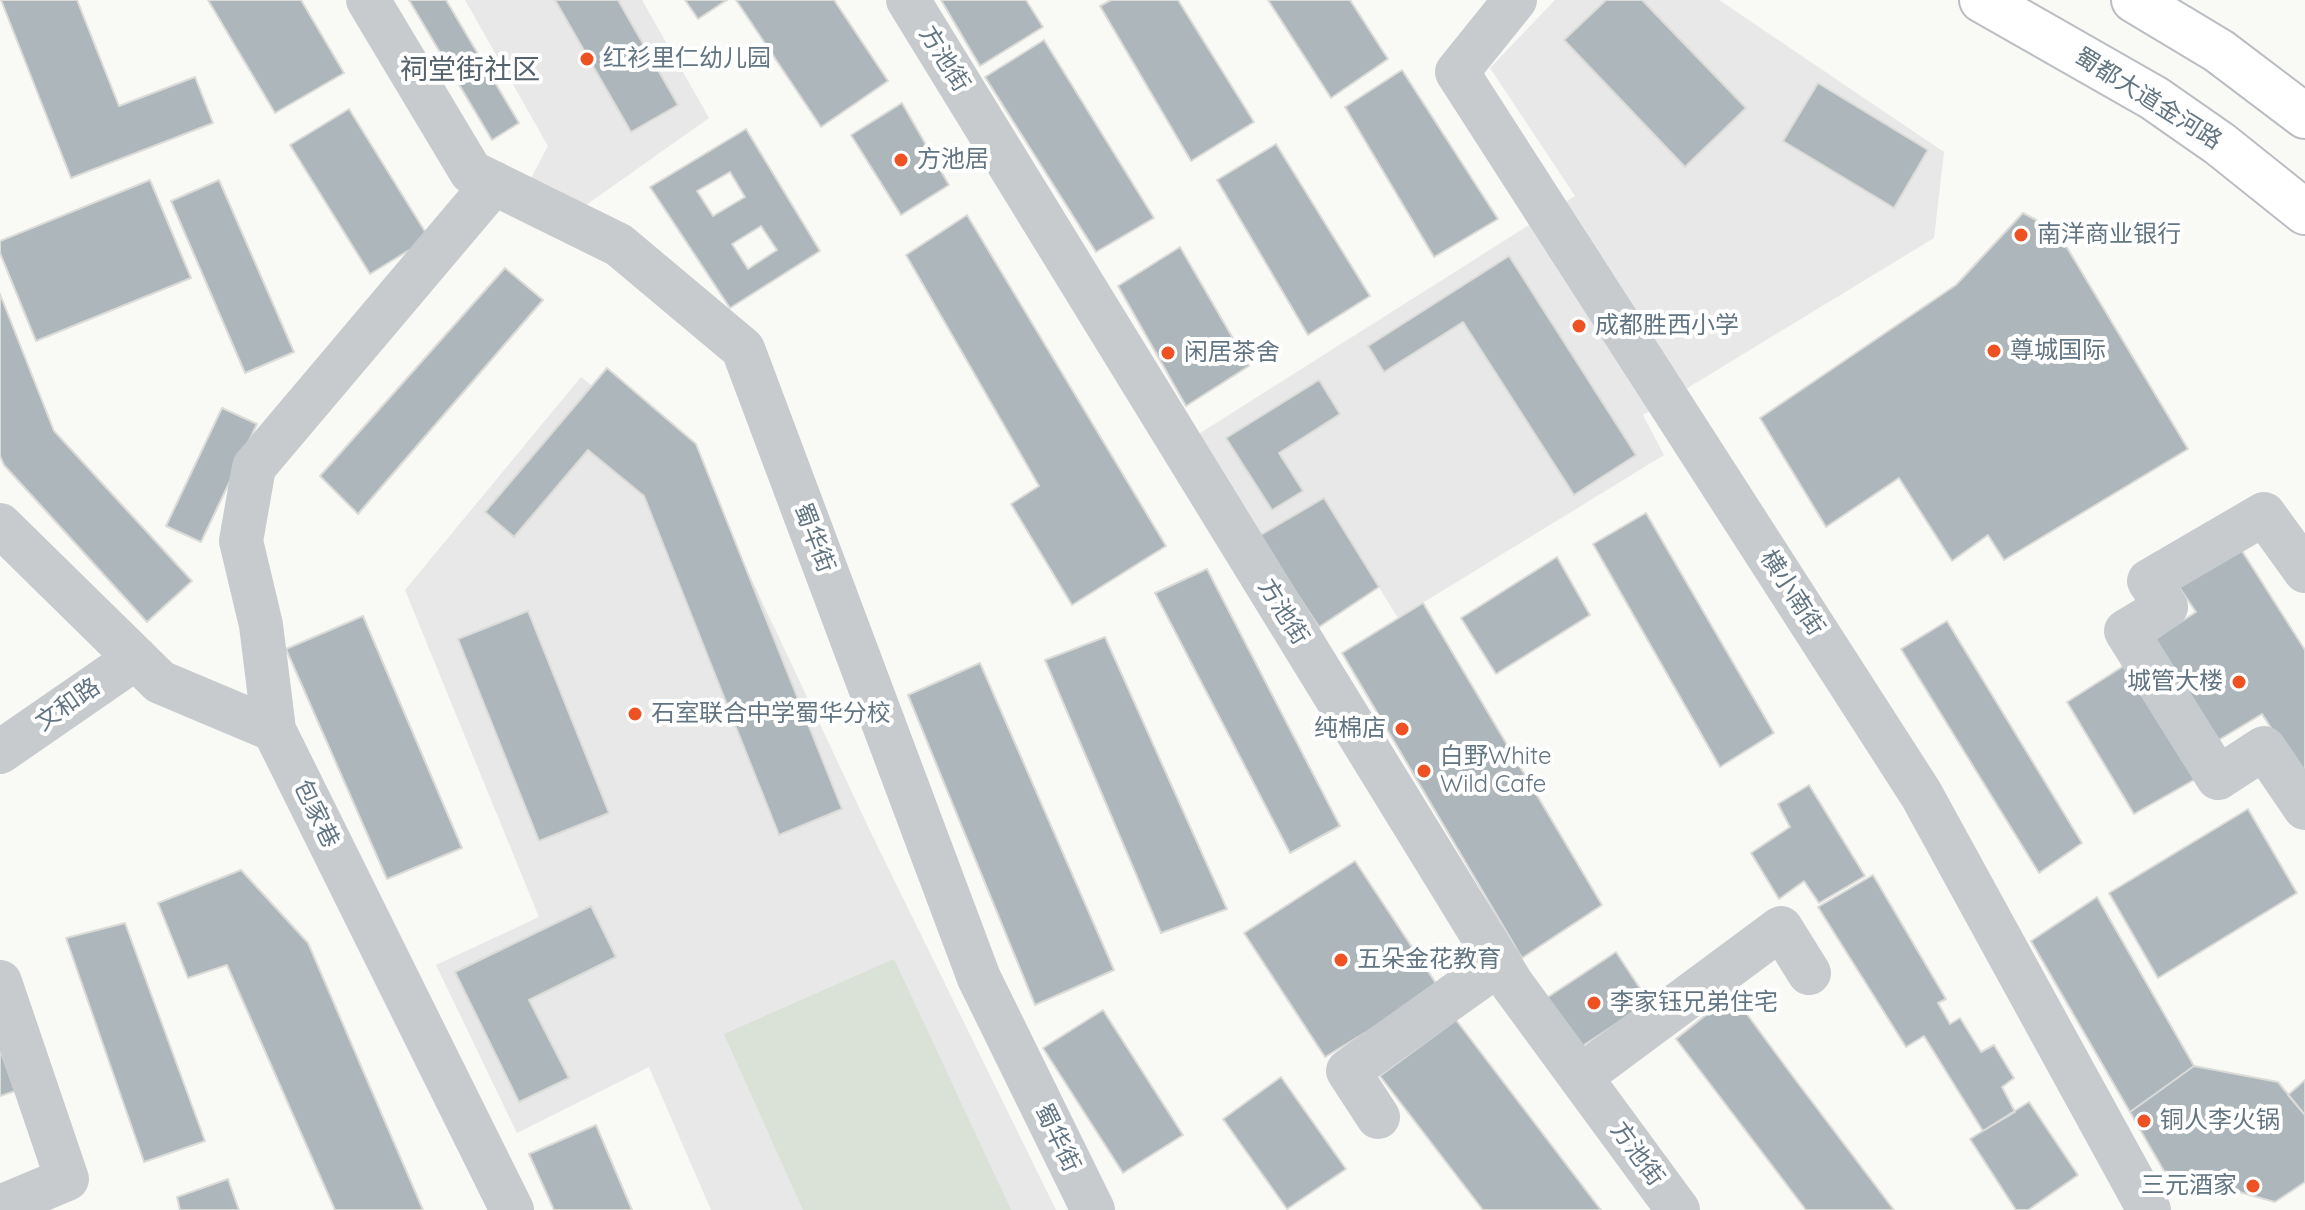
<!DOCTYPE html>
<html>
<head>
<meta charset="utf-8">
<style>
	body { margin:0 }
	canvas { display:block; background:#f9f9f6 }
</style>
</head>
<body>
<canvas width="2305" height="1210"></canvas>
<script>
const ctx = document.querySelector('canvas').getContext('2d');
ctx.lineJoin = 'round';
function paint(path, color) {
  ctx.fillStyle = color;
  ctx.fill(path, 'evenodd');
}
function poly(rows) {
  const path = new Path2D();
  for (const r of rows) {
    path.moveTo(r[0], r[1]);
    for (let i = 2; i < r.length; i += 2) path.lineTo(r[i], r[i + 1]);
  }
  return path;
}
function stroke(path, color, width, dash) {
  ctx.strokeStyle = color;
  ctx.lineWidth = width;
  ctx.lineCap = dash ? 'butt' : 'round';
  ctx.setLineDash(dash || []);
  ctx.stroke(path);
}
function write(font, color, halo, rows, align = 'center') {
  ctx.font = font + ' Quicksand,"Noto Sans SC",sans-serif';
  ctx.lineWidth = 8;
  ctx.setLineDash([]);
  ctx.textBaseline = 'middle';
  ctx.strokeStyle = halo;
  ctx.fillStyle = color;
  for (const [text, x, y, turn = 0] of rows) {
    ctx.save();
    ctx.translate(x, y);
    ctx.rotate((+turn || 0) * Math.PI / 180);
    ctx.textAlign = isNaN(turn) ? turn : align;
    if (halo) ctx.strokeText(text, 0, 0);
    ctx.fillText(text, 0, 0);
    ctx.restore();
  }
}
paint(poly([
	[465,0,642,0,709,118,579,210,531,178,548,146],
	[1555,0,1719,0,1944,152,1934,238,1643,415,1664,455,1398,618,1324,498,1259,536,1197,435,1575,196,1490,68],
	[581,377,701,472,873,837,1056,1210,711,1210,649,1067,517,1133,436,965,539,917,405,590]
]), '#e7e8e7');
paint(poly([
	[894,959,1011,1210,803,1210,724,1034]
]), '#dae1d7');
const building = poly([
	[1,0,77,0,119,106,195,77,213,123,71,178,1,0],
	[208,0,301,0,344,73,275,113,208,0],
	[409,0,446,0,519,123,492,140,409,0],
	[555,0,618,0,678,105,631,132,555,0],
	[685,0,727,0,698,19,685,0],
	[736,0,834,0,888,81,821,127,736,0],
	[941,0,1026,0,1043,27,980,66,941,0],
	[1111,0,1178,0,1254,122,1191,161,1100,6,1111,0],
	[1268,0,1350,0,1388,59,1331,98,1268,0],
	[1606,0,1642,0,1746,108,1685,167,1564,40,1606,0],
	[1044,40,1154,218,1096,252,985,77,1044,40],
	[1402,70,1498,219,1434,257,1345,107,1402,70],
	[1818,83,1928,150,1894,208,1783,141,1818,83],
	[902,103,949,185,901,215,851,135,902,103],
	[349,109,429,238,370,274,290,145,349,109],
	[746,129,820,251,730,308,650,187,746,129],
	[730,172,745,197,713,216,697,191,730,172],
	[761,226,777,250,748,269,732,244,761,226],
	[1276,144,1370,296,1308,335,1217,180,1276,144],
	[150,180,191,278,36,341,0,253,0,241,150,180],
	[219,180,294,352,245,373,171,201,219,180],
	[2023,213,2057,231,2188,449,2004,560,1988,535,1952,561,1899,478,1826,527,1760,418,1956,285,2023,213],
	[967,215,1166,546,1072,605,1011,504,1039,486,906,255,967,215],
	[1180,247,1249,366,1186,406,1118,286,1180,247],
	[1509,256,1636,455,1574,495,1463,322,1384,372,1368,346,1509,256],
	[505,268,543,300,358,514,320,476,505,268],
	[0,294,54,431,192,581,147,622,4,465,0,456,0,294],
	[607,368,696,444,842,809,779,835,644,496,588,450,514,537,485,512,607,368],
	[1319,380,1340,414,1279,453,1303,491,1272,510,1226,438,1319,380],
	[222,408,257,424,201,542,166,526,222,408],
	[1324,498,1379,587,1319,627,1259,536,1324,498],
	[1646,513,1774,733,1720,767,1593,544,1646,513],
	[2237,543,2305,650,2305,780,2262,714,2212,744,2149,643,2196,612,2177,584,2237,543],
	[1557,557,1590,615,1496,674,1461,618,1557,557],
	[1207,569,1340,826,1290,853,1155,593,1207,569],
	[1423,603,1602,905,1522,958,1342,653,1423,603],
	[528,611,609,813,539,841,458,639,528,611],
	[363,616,462,848,387,879,286,649,363,616],
	[1947,621,2082,843,2039,873,1901,649,1947,621],
	[1105,637,1227,909,1161,933,1045,660,1105,637],
	[2130,662,2199,777,2134,814,2067,702,2130,662],
	[980,663,1114,970,1035,1005,908,695,980,663],
	[1809,785,1865,876,1819,903,1804,881,1779,899,1751,853,1790,827,1778,804,1809,785],
	[2248,809,2297,893,2158,978,2109,893,2248,809],
	[1355,861,1439,988,1325,1057,1244,933,1355,861],
	[241,870,308,943,423,1210,335,1210,227,965,188,978,158,903,241,870],
	[1873,875,1946,999,1938,1003,1950,1024,1960,1018,1981,1052,1994,1045,2014,1078,2002,1087,2015,1112,1983,1131,1924,1036,1906,1047,1818,907,1873,875],
	[2097,897,2194,1066,2130,1112,2031,941,2097,897],
	[591,906,616,957,529,1000,569,1078,519,1102,455,972,591,906],
	[125,923,205,1141,144,1162,66,938,125,923],
	[1616,952,1649,1002,1572,1053,1539,1003,1616,952],
	[1732,994,1794,1078,1894,1210,1806,1210,1676,1039,1732,994],
	[1103,1010,1183,1135,1123,1173,1043,1048,1103,1010],
	[1456,1020,1601,1210,1483,1210,1380,1076,1456,1020],
	[0,1049,15,1091,0,1096,0,1049],
	[2194,1066,2278,1082,2305,1115,2305,1182,2275,1202,2164,1171,2130,1112,2194,1066],
	[1281,1077,1346,1169,1287,1209,1223,1119,1281,1077],
	[2305,1080,2305,1115,2288,1095,2305,1080],
	[2029,1102,2078,1175,2028,1210,2016,1210,1970,1139,2029,1102],
	[596,1125,632,1210,554,1210,529,1154,596,1125],
	[228,1179,239,1210,180,1210,177,1197,228,1179]
]);
paint(building, '#adb6bb');
stroke(building, '#dbdbd8', 2);
const major = poly([
	[1982,0,2154,98,2220,144,2305,212],
	[2134,0,2219,51,2305,116]
]);
stroke(major, '#babec2', 48);
stroke(poly([
	[368,0,471,172,619,245,743,349,979,978,1093,1210],
	[908,0,1512,984,1678,1210],
	[1515,0,1457,72,1921,794,2149,1210],
	[0,525,160,682,274,730,512,1210],
	[2305,571,2264,514,2149,581,2166,607,2126,631,2218,778,2264,748,2305,808],
	[274,730,261,625,241,541,254,467,494,183],
	[0,752,136,658],
	[0,982,67,1179,0,1207],
	[1580,1077,1781,928,1809,973],
	[1378,1117,1348,1071,1500,963]
]), '#c7cbce', 44);
stroke(major, '#fff', 44);
for (const [x, y, r, color] of [
	[587,59,8,"#ee5122"],
	[901,160,8,"#ee5122"],
	[2021,235,8,"#ee5122"],
	[1579,326,8,"#ee5122"],
	[1994,351,8,"#ee5122"],
	[1168,353,8,"#ee5122"],
	[2239,682,8,"#ee5122"],
	[635,714,8,"#ee5122"],
	[1402,729,8,"#ee5122"],
	[1424,771,8,"#ee5122"],
	[1341,960,8,"#ee5122"],
	[1594,1003,8,"#ee5122"],
	[2144,1121,8,"#ee5122"],
	[2253,1186,8,"#ee5122"]
]) {
  const dot = new Path2D();
  dot.arc(x, y, r, 0, 2 * Math.PI);
  ctx.fillStyle = color;
  ctx.fill(dot);
  stroke(dot, '#fff', 3);
}
write('24px', '#627583', '#fff', [
	["红衫里仁幼儿园",603,59],
	["方池居",917,160],
	["南洋商业银行",2037,235],
	["成都胜西小学",1595,326],
	["尊城国际",2010,351],
	["闲居茶舍",1184,353],
	["城管大楼",2223,682,"right"],
	["石室联合中学蜀华分校",651,714],
	["纯棉店",1386,729,"right"],
	["白野White",1440,757],
	["Wild Cafe",1440,785],
	["五朵金花教育",1357,960],
	["李家钰兄弟住宅",1610,1003],
	["铜人李火锅",2160,1121],
	["三元酒家",2237,1186,"right"]
], 'left');
write('24px', '#627583', '#fff', [
	["方池街",944,59,58],
	["蜀都大道金河路",2148,99,32],
	["蜀华街",814,538,69],
	["横小南街",1792,593,57],
	["方池街",1283,612,58],
	["文和路",68,705,-35],
	["包家巷",316,814,64],
	["蜀华街",1057,1138,64],
	["方池街",1637,1154,54]
]);
write('28px', '#55636e', '#fff', [
	["祠堂街社区",470,71]
]);
</script>
</body>
</html>
